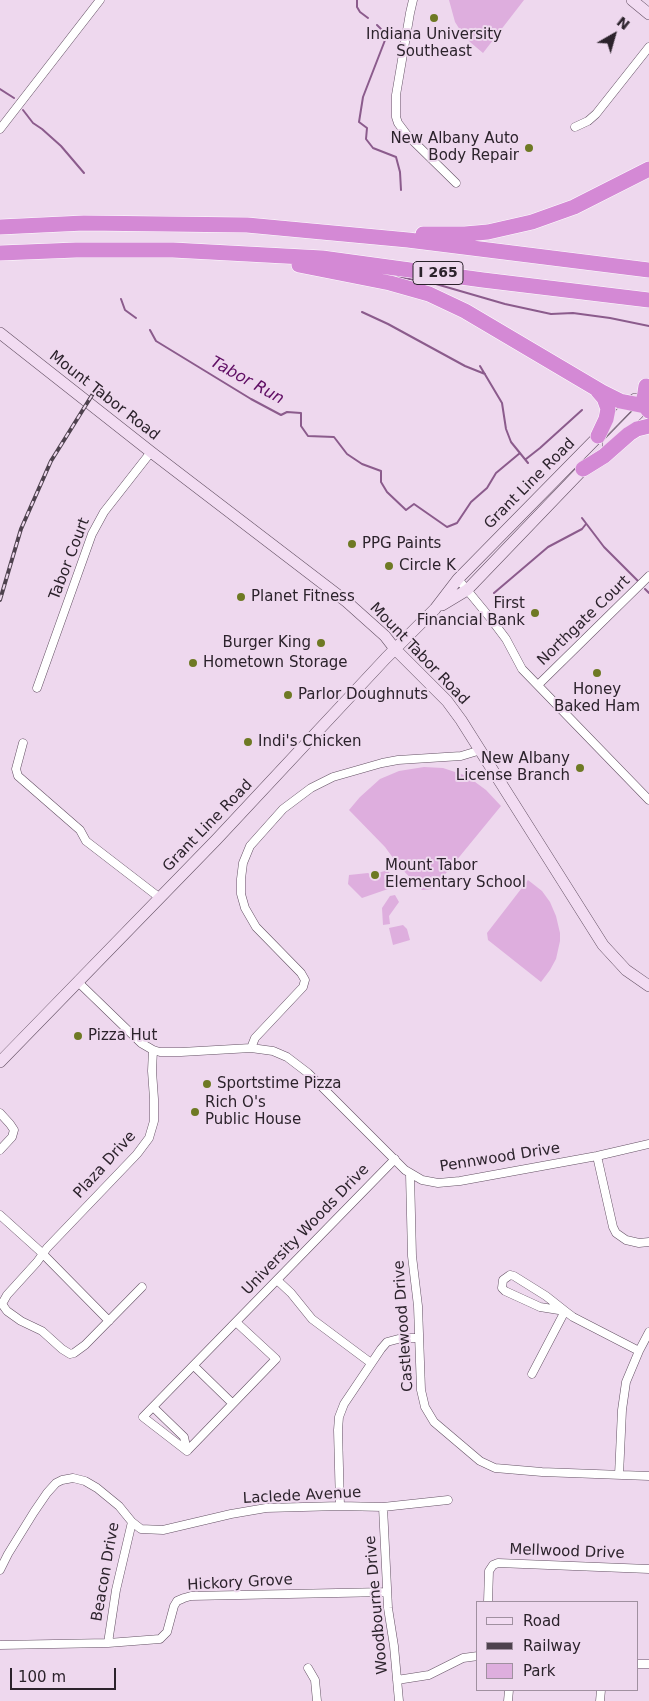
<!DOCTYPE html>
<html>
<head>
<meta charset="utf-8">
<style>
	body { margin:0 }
	#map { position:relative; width:649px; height:1701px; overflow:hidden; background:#eed8ee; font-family:"DejaVu Sans",sans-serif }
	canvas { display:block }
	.legend { position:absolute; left:476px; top:1601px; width:162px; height:90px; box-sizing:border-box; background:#eed8ee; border:1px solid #a090a0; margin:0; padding:6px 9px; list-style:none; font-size:15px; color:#2c232c }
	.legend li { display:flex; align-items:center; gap:10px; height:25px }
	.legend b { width:25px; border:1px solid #a090a0 }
	.north { position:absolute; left:589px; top:10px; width:50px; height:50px; -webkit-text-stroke:4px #eed8ee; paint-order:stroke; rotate:38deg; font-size:14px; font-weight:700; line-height:20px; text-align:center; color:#2c232c }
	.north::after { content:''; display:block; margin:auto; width:18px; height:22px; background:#2c232c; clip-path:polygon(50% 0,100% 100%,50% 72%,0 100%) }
	.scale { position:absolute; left:10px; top:1668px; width:106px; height:22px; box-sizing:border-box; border:2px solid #2c232c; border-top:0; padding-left:6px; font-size:15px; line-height:18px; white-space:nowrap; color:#2c232c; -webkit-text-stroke:4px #eed8ee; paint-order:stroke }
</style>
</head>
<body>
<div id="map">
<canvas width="649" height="1701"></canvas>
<ul class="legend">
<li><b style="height:6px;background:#f2dcf2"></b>Road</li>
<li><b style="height:6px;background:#4e424e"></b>Railway</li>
<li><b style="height:14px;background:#deaede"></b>Park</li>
</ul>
<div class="north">N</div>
<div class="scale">100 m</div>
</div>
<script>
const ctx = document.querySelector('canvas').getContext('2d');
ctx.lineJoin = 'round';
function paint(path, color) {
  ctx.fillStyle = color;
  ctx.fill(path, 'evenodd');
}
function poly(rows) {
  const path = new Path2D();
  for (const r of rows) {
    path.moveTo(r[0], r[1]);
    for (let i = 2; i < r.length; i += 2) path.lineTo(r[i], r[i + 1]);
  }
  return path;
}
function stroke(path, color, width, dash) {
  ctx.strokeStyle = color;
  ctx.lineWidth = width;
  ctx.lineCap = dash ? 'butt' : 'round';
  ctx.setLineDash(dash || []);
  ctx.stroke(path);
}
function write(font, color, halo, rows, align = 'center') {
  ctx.font = font + ' "DejaVu Sans",sans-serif';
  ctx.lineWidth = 4;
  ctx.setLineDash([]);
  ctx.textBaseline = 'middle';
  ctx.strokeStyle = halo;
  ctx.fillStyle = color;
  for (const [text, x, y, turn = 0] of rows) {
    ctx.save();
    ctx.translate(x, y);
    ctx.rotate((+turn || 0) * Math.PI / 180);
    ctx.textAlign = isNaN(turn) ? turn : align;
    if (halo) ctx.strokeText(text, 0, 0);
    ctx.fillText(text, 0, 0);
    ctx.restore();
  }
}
paint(poly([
	[449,0,524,0,483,53,470,42,462,33,455,22],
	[424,767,443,768,467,776,486,790,501,806,433,889,422,890,399,866,385,847,349,810,360,797,380,779,399,771],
	[388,870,390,874,384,876,388,889,362,898,348,884,349,875,368,873,371,875],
	[528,880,542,891,550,902,556,916,560,933,560,941,556,959,550,970,541,982,488,940,487,933],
	[395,895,399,902,389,916,390,924,383,925,382,908,390,896],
	[403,925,407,929,410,940,393,945,389,928]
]), '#deaede');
stroke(poly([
	[357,0,357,7,360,12,368,18],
	[377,25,387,35,363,97,359,122,367,128,366,139,373,148,396,157,400,172,401,190],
	[0,89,14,98],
	[23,110,33,123,42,129,61,146,84,173],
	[394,276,436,284,505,304,551,314,573,313,610,318,649,326],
	[121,299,125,310,136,318],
	[362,312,388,324,465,366,485,374],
	[150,330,156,341,251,399,281,415,287,412,301,413,301,426,308,436,334,437,347,454,362,464,381,471,381,482,387,492,406,510,414,504,447,527,457,523,471,502,487,488,496,473,520,453],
	[480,366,502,403,506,429,511,442,528,463],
	[526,459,540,448,582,410],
	[582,518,604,547,638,581],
	[645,589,649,593],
	[494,593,548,547,582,529,586,524]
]), '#8b5b8c', 2);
const street = poly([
	[413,0,410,13,396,95,396,117,398,123,407,135,456,183],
	[575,127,588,121,596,114,649,47],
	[0,129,100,0],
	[458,579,491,619,506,639,522,669,649,800],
	[538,685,649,576],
	[37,688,92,534,104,512,151,452],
	[23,743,16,769,18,776,80,830,86,841,160,898],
	[78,982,141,1043,153,1050,160,1052,181,1052,251,1048,273,1051,287,1057,308,1073,405,1170,422,1180,438,1183,460,1181,597,1156,649,1144],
	[251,1048,255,1038,303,987,305,980,301,973,256,927,245,908,241,894,241,879,243,863,250,846,283,809,311,788,333,777,382,763,398,760,461,756,481,750],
	[0,1113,10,1124,14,1130,12,1137,0,1150],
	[597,1156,613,1227,616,1233,626,1240,639,1243,649,1242],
	[410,1174,412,1256,418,1306,421,1390,425,1407,434,1422,480,1461,495,1468,542,1472,649,1476],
	[0,1215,41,1252,109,1321],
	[510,1275,514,1276,546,1296,565,1311,540,1307,505,1291,502,1288,503,1280,510,1275],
	[277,1280,291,1293,312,1319,371,1363],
	[142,1287,85,1345,74,1353,70,1354,62,1349,42,1331,21,1321,7,1311,2,1304,7,1295,37,1262,47,1248,137,1154,149,1138,154,1121,154,1099,152,1071,153,1050],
	[194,1366,232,1403],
	[532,1374,565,1311,573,1317,639,1351],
	[153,1407,184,1437,187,1451,143,1417,395,1159],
	[187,1451,276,1359,236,1322],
	[619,1475,622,1410,626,1382,639,1351,649,1332],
	[340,1506,338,1430,339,1417,344,1404,381,1349,387,1342,402,1338,419,1338],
	[383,1507,388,1608,394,1646,399,1701],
	[132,1522,141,1529,163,1530,231,1514,266,1508,340,1506,383,1507,448,1500],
	[0,1570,8,1554,34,1512,47,1493,56,1483,62,1480,73,1478,85,1481,97,1488,119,1506,132,1522,116,1590,108,1643],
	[488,1602,489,1571,493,1565,498,1563,649,1569],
	[0,1645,108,1643,160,1639,167,1632,174,1606,177,1601,184,1598,191,1596,386,1592],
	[638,1664,649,1664],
	[308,1668,315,1680,317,1701],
	[397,1680,429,1675,463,1658,478,1656],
	[508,1701,509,1690],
	[600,1701,601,1690]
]);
const secondary = poly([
	[632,0,649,14],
	[0,333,151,452,347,602,385,636,395,649,447,701,461,720,603,945,626,970,649,986],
	[608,444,649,402],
	[442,605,467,590,588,464],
	[0,1062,216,840,386,658,435,609,458,579,635,399]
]);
const highway = poly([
	[0,227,84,223,247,225,408,240,649,270],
	[423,234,465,234,488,232,532,222,574,207,649,169],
	[0,253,76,250,173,250,322,258,483,280,649,300],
	[299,265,390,283,429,294,465,311,602,392,620,401,645,406],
	[646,386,644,399,645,406,649,411],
	[598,391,604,398,608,409,606,419,598,436],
	[583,469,604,456,629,434,637,429,649,426]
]);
stroke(street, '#645164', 9);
stroke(secondary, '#645164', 12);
stroke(highway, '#fff', 16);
stroke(street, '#fff', 8);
stroke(secondary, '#f2dcf2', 11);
stroke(highway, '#d489d5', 15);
const rail = poly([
	[0,600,21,529,51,461,99,384]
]);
stroke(rail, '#4e424e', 4);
stroke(rail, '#eed8ee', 2, [5.5]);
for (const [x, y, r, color] of [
	[434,18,5,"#6e7924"],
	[529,148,5,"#6e7924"],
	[352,544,5,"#6e7924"],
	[389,566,5,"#6e7924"],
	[241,597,5,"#6e7924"],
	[535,613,5,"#6e7924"],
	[321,643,5,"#6e7924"],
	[193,663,5,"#6e7924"],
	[597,673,5,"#6e7924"],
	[288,695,5,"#6e7924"],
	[248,742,5,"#6e7924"],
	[580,768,5,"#6e7924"],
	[375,875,5,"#6e7924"],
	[78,1036,5,"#6e7924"],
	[207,1084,5,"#6e7924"],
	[195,1112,5,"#6e7924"]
]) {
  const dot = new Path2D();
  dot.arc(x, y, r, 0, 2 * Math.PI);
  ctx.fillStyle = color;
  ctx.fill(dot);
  stroke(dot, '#eed8ee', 2);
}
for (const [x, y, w] of [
	[438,273,50]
]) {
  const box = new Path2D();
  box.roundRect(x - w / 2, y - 11.5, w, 23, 4);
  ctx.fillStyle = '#eed8ee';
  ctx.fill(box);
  stroke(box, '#2c232c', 1);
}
write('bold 14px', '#2c232c', null, [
	["I 265",438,273]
]);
write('15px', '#2c232c', '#eed8ee', [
	["Indiana University",434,35,"center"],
	["Southeast",434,52,"center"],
	["New Albany Auto",519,139,"right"],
	["Body Repair",519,156,"right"],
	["PPG Paints",362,544],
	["Circle K",399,566],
	["Planet Fitness",251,597],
	["First",525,604,"right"],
	["Financial Bank",525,621,"right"],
	["Burger King",311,643,"right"],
	["Hometown Storage",203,663],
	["Honey",597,690,"center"],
	["Baked Ham",597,707,"center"],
	["Parlor Doughnuts",298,695],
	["Indi's Chicken",258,742],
	["New Albany",570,759,"right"],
	["License Branch",570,776,"right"],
	["Mount Tabor",385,866],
	["Elementary School",385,883],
	["Pizza Hut",88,1036],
	["Sportstime Pizza",217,1084],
	["Rich O's",205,1103],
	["Public House",205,1120]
], 'left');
write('15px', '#2c232c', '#eed8ee', [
	["Mount Tabor Road",104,396,38],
	["Grant Line Road",530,484,-45],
	["Tabor Court",70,559,-69],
	["Northgate Court",584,621,-44],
	["Mount Tabor Road",419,654,46],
	["Grant Line Road",208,826,-46],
	["Pennwood Drive",500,1158,-9],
	["Plaza Drive",105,1165,-48],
	["University Woods Drive",306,1230,-46],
	["Castlewood Drive",404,1326,-94],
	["Laclede Avenue",302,1496,-3],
	["Mellwood Drive",567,1552,2],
	["Beacon Drive",106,1572,-80],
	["Hickory Grove",240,1583,-3],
	["Woodbourne Drive",377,1605,-95]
]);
write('italic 16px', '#600e64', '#eed8ee', [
	["Tabor Run",247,381,29]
]);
</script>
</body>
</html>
